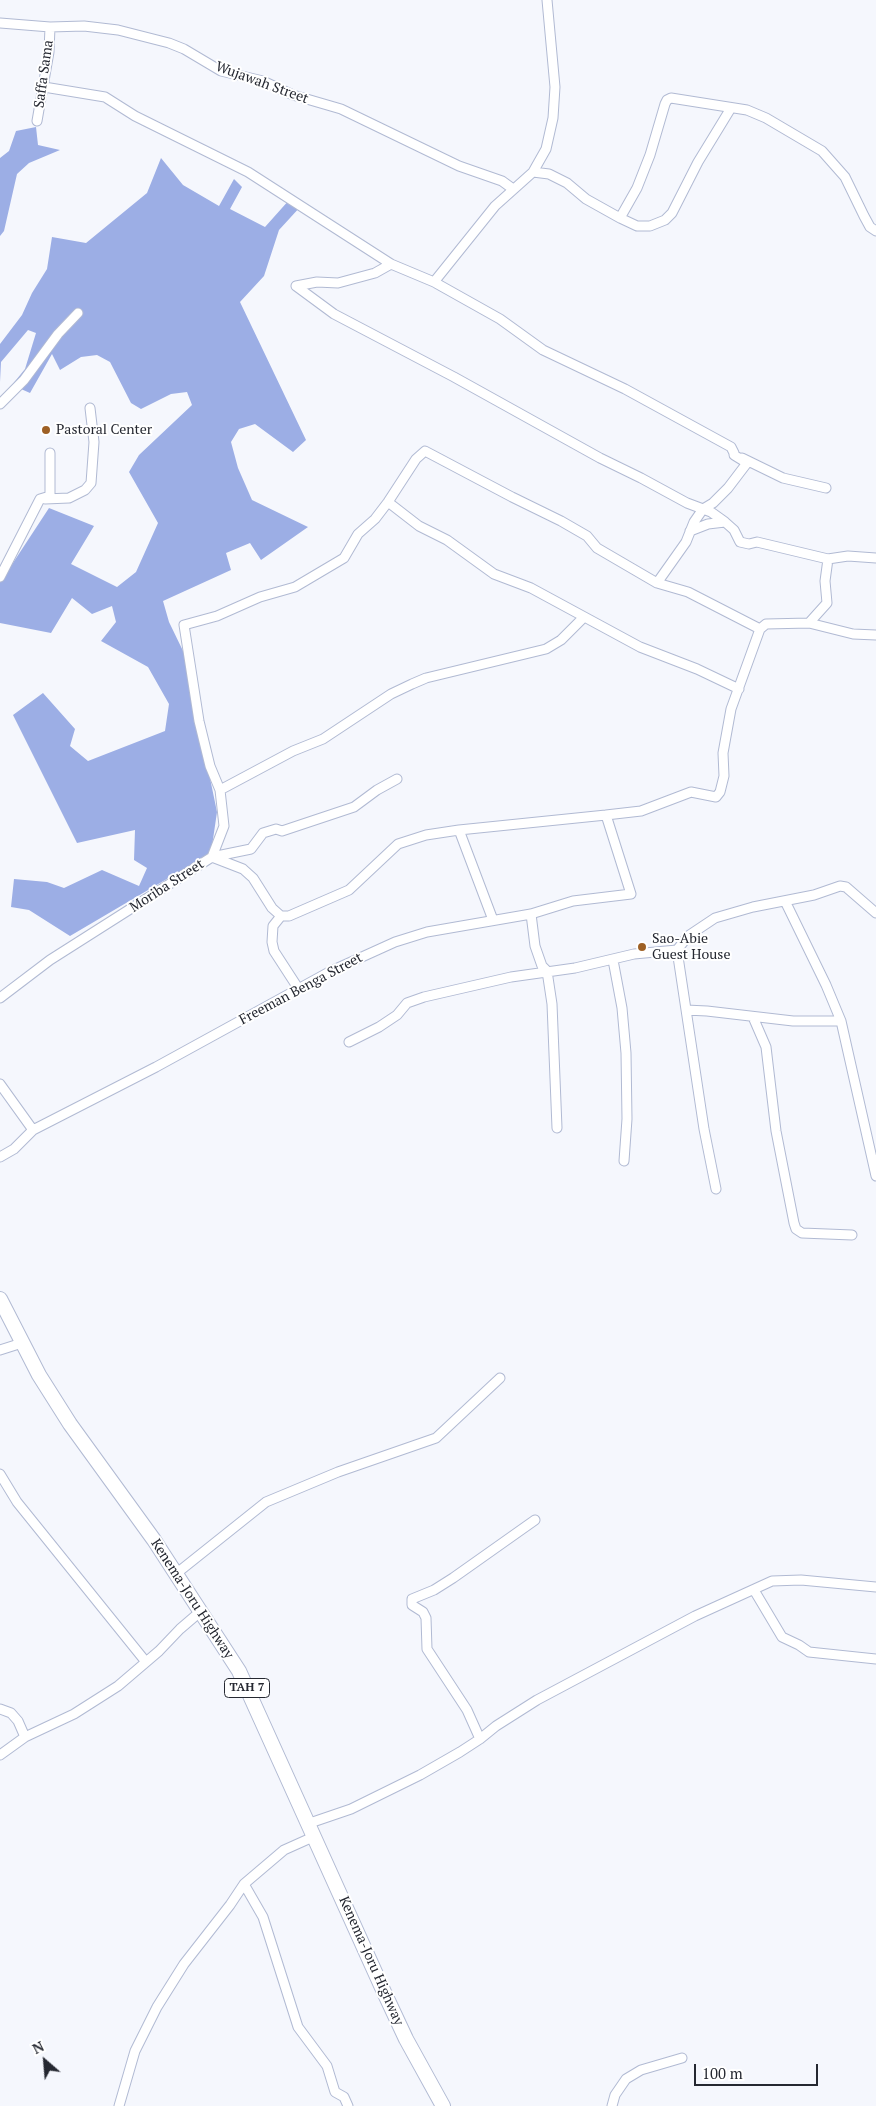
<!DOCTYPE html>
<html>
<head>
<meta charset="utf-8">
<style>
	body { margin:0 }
	#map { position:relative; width:876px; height:2106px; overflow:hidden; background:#f5f7fd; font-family:"PT Serif",serif }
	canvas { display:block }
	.north { position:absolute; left:20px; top:2036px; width:50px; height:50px; -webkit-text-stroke:4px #fff; paint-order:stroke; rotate:333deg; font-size:14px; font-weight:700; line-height:20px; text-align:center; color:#252831 }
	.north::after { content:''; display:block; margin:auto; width:18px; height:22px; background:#252831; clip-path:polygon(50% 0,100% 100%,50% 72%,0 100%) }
	.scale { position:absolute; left:694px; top:2064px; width:124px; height:22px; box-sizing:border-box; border:2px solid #252831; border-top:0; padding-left:6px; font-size:15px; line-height:18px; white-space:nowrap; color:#252831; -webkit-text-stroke:4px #fff; paint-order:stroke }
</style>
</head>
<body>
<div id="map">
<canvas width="876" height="2106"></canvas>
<div class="north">N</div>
<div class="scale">100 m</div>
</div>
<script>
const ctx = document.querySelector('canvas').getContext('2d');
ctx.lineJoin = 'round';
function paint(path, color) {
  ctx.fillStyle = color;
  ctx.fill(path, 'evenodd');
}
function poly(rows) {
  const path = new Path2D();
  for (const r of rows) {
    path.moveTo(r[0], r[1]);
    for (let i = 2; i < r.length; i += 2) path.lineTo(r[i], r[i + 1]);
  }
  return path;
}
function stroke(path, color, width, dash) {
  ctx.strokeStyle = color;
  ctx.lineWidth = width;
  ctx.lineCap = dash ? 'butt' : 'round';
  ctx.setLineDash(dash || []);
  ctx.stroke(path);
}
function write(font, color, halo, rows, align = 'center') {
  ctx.font = font + ' "PT Serif",serif';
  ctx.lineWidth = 4;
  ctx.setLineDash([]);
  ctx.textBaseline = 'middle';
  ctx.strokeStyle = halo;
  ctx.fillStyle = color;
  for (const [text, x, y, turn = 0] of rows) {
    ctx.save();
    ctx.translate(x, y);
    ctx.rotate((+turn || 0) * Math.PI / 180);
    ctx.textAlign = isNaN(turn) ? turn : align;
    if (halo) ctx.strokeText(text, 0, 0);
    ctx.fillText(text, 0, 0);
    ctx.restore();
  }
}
paint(poly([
	[36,127,38,145,60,150,29,163,17,174,4,231,0,236,0,158,9,151,16,131],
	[161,158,183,185,219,206,234,179,242,187,230,209,265,227,290,199,301,206,279,230,264,276,240,302,306,440,293,452,255,424,239,429,231,442,238,468,252,500,308,527,261,560,250,543,226,553,231,570,163,601,169,622,184,653,217,812,211,853,70,936,29,910,11,907,14,879,47,882,64,888,102,870,139,886,147,868,134,860,135,830,77,843,13,715,43,693,75,729,70,746,88,761,165,731,169,704,148,667,101,641,116,622,112,606,92,614,72,598,51,633,0,623,0,567,7,572,49,508,94,526,71,564,117,587,136,572,158,523,129,472,139,455,192,405,187,392,171,394,141,409,131,403,110,362,97,355,81,357,60,370,52,354,30,393,12,385,25,369,36,333,28,330,1,362,0,382,0,344,22,315,32,293,47,269,52,237,86,243,147,193]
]), '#9caee5');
const minor = poly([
	[0,23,50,27,84,26,118,30,169,43,184,49,221,71,263,81,293,95,341,109,459,166,502,181,513,189],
	[44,87,105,97,135,116,248,172,391,264,434,282,500,319,543,350,625,389,731,447,734,453,734,455,747,463,728,488,713,503,703,509,694,522,686,542,657,583],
	[37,121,49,52,50,27],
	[533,172,549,174,567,183,586,199,620,218,637,226,650,226,665,220,672,213,698,162,731,108],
	[620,218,637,188,650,155,665,104,667,100,671,98,747,110,766,118,822,151,845,177,864,216,870,227,876,231],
	[434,282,495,206,533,172,546,149,553,118,555,87,547,0],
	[296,286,334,314,454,377,600,458,641,478,687,503,711,512,725,522,734,530,740,542,749,544,757,542,828,559,848,556,876,558],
	[296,286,317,282,338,283,375,273,391,264],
	[0,404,24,380,58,334,78,313],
	[742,458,783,478,826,488],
	[45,499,69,498,85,490,91,483,94,442,90,408],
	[388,502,419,526,447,540,494,574,531,588,640,647,697,669,739,689],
	[690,531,708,524,725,522],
	[0,577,40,499,50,496,50,453],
	[809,623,827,603,825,581,828,559],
	[220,790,293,751,323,739,391,694,412,684,426,678,546,649,561,640,584,617],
	[606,815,641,811,691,792,716,797,720,792,724,776,723,753,731,709,760,629],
	[459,830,493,920],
	[212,857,224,826,220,790,210,766,199,721,184,625,217,616,260,597,295,587,344,558,358,534,375,519,388,502,416,459,425,451,512,497,561,521,587,536,597,548,657,583,688,592,760,629,766,624,809,623,853,634,876,635],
	[785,901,826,985,841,1021,876,1176],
	[531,914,535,946,542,966,547,971,552,1004,557,1128],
	[281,916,273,926,272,942,274,951,298,988],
	[677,950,704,1129,716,1189],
	[613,960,622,1008,626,1053,627,1119,624,1161],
	[0,998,50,960,212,857,251,849,263,833,276,829,282,831,354,807,377,790,397,779],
	[686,1010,707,1011,793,1021,841,1021],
	[753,1017,766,1047,776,1131,794,1223,796,1229,802,1233,852,1235],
	[349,1042,379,1027,397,1015,407,1003,424,997,511,977,575,968,634,954,677,950,688,936,715,918,753,907,814,895,840,886,846,887,876,913],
	[0,1084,33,1130],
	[0,1157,14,1149,33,1130,156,1067,331,971,395,942,427,932,531,914,573,901,631,894,606,815,459,830,426,835,398,844,349,890,289,916,281,916,272,908,253,878,243,869,212,857],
	[0,1350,22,1343],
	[0,1474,17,1502,146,1662],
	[177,1573,266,1502,338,1472,436,1438,500,1378],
	[754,1590,782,1637,799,1645,809,1652,876,1659],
	[0,1709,11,1713,18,1721,25,1737],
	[480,1739,467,1710,427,1649,426,1618,423,1612,412,1605,412,1599,434,1590,453,1578,535,1520],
	[0,1755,25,1737,74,1714,118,1686,159,1651,180,1629,201,1611],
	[307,1824,351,1809,420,1775,460,1752,480,1739,496,1726,537,1700,695,1616,772,1581,801,1580,876,1587],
	[244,1884,263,1917,298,2027,327,2066,335,2092,344,2097,348,2106],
	[119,2106,135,2051,157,2007,184,1964,230,1905,244,1884,284,1850,313,1837],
	[612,2106,615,2095,626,2079,641,2070,682,2058]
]);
const trunk = poly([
	[0,1299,39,1375,70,1424,154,1540,239,1671,384,1992,406,2039,443,2106]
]);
stroke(minor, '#b1bad3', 11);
stroke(trunk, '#b1bad3', 16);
stroke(minor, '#fff', 9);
stroke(trunk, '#fff', 14);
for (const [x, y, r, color] of [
	[46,430,5,"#9e6025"],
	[642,947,5,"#9e6025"]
]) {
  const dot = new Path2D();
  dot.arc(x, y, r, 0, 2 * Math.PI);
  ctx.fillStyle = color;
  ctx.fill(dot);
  stroke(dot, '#fff', 2);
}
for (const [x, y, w] of [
	[247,1688,45]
]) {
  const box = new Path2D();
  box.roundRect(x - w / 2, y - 9.5, w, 19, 4);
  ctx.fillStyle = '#fff';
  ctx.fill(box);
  stroke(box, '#252831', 1);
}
write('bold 12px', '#252831', null, [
	["TAH 7",247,1688]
]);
write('14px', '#252831', '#fff', [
	["Saffa Sama",44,74,-82],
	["Wujawah Street",262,83,20],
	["Moriba Street",167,886,-33],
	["Freeman Benga Street",301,989,-28],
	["Kenema-Joru Highway",192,1599,57],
	["Kenema-Joru Highway",371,1961,66]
]);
write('14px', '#252831', '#fff', [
	["Pastoral Center",56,430],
	["Sao-Abie",652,939],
	["Guest House",652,955]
], 'left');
</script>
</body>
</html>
